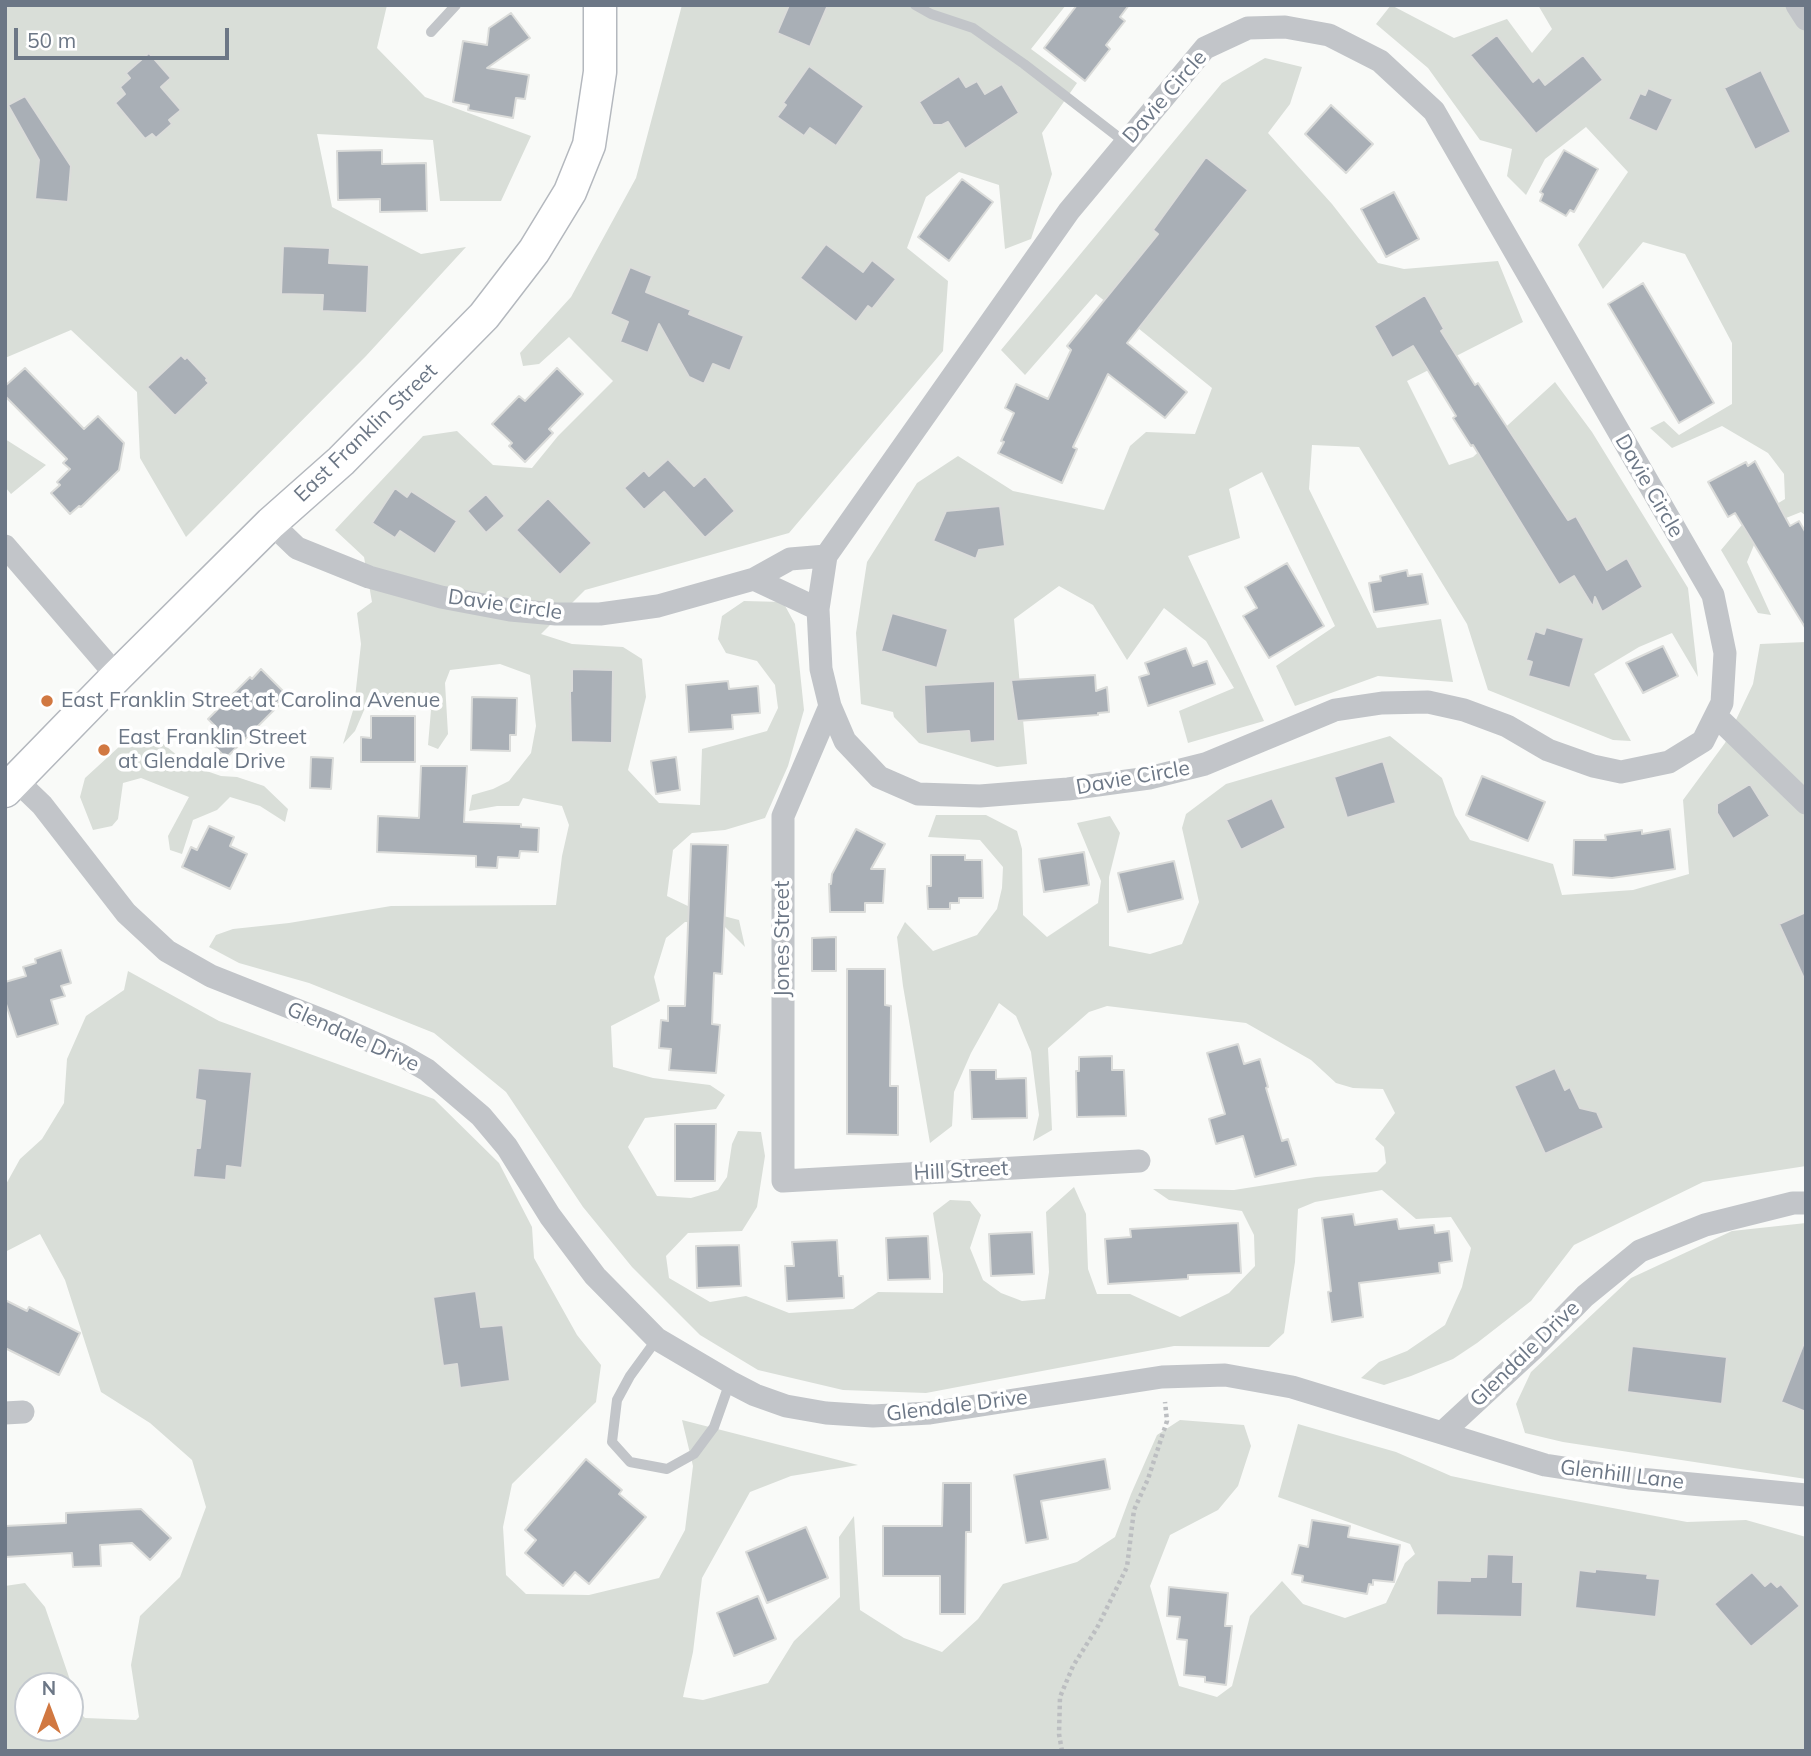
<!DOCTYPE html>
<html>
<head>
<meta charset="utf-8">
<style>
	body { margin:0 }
	#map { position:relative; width:1811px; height:1756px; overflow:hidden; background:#f9faf8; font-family:Mulish,sans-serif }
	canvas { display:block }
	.frame { position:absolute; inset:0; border:7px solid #6c7786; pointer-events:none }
	.north { position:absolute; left:14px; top:1672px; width:70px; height:70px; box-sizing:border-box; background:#fff; border:2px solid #c4c9cf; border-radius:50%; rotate:0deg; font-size:19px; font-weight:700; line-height:28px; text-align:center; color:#6c7786 }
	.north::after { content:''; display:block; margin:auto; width:24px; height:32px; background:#d17841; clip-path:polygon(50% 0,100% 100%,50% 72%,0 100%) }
	.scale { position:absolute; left:14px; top:28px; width:215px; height:32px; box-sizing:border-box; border:4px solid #6c7786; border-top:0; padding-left:9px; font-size:21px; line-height:24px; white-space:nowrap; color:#6c7786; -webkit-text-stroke:5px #fff; paint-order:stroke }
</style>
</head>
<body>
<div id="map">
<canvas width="1811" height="1756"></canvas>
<div class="frame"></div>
<div class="north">N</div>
<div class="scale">50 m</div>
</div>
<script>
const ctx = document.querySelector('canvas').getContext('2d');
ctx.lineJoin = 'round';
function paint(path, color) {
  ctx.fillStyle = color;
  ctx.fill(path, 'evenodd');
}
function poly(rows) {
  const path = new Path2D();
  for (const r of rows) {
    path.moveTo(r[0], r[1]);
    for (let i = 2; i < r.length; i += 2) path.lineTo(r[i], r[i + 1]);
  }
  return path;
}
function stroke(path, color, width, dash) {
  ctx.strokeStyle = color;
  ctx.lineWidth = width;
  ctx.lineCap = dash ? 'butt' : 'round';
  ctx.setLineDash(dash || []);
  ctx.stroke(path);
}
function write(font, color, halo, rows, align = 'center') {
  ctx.font = font + ' Mulish,sans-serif';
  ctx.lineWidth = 7;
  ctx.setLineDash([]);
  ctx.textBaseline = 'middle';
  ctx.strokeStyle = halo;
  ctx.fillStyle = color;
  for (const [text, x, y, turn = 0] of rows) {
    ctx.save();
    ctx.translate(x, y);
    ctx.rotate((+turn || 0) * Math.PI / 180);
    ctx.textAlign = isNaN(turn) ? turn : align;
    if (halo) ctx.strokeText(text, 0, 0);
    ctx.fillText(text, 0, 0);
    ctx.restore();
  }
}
paint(poly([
	[5,5,387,5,377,48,425,97,531,136,501,201,440,201,433,140,317,134,332,207,421,254,466,247,366,356,186,537,140,458,137,392,71,330,5,358],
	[682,5,1066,5,1031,49,1077,83,1042,133,1052,174,1031,239,1005,249,999,185,959,172,926,197,907,248,948,281,943,351,789,533,585,590,541,634,572,644,623,647,642,659,646,697,628,770,659,803,700,805,702,749,767,731,778,708,775,685,757,661,726,653,718,639,722,616,744,601,783,602,795,624,804,710,788,766,765,818,725,830,692,833,673,850,667,896,692,908,739,920,745,947,721,923,685,922,666,938,654,977,660,1001,611,1026,613,1067,653,1078,710,1085,725,1095,716,1109,645,1118,628,1147,657,1196,691,1198,718,1190,727,1177,732,1144,738,1131,761,1132,765,1156,757,1207,742,1231,688,1233,666,1256,669,1278,710,1302,746,1296,789,1313,853,1309,878,1292,943,1293,943,1274,933,1213,950,1200,970,1201,981,1215,970,1248,983,1280,1001,1293,1022,1301,1045,1299,1049,1272,1046,1212,1074,1187,1086,1214,1088,1269,1097,1294,1130,1294,1180,1317,1229,1293,1255,1266,1254,1235,1242,1211,1169,1200,1153,1189,1234,1190,1316,1177,1377,1172,1386,1163,1384,1147,1375,1139,1395,1113,1383,1089,1353,1088,1336,1083,1311,1060,1246,1023,1107,1006,1089,1012,1048,1048,1052,1130,1033,1141,1039,1115,1031,1052,1016,1016,999,1003,971,1053,954,1092,952,1126,930,1143,903,986,897,937,905,922,933,951,977,935,997,909,1002,888,1003,867,980,840,928,837,936,815,986,815,1017,831,1022,849,1023,915,1047,937,1098,903,1101,881,1077,823,1110,816,1120,833,1109,877,1109,946,1150,954,1182,944,1199,902,1182,828,1186,814,1226,784,1390,736,1442,778,1455,815,1470,840,1553,864,1562,895,1633,890,1689,874,1683,800,1725,743,1753,684,1760,644,1806,642,1806,1166,1703,1182,1574,1245,1531,1301,1477,1343,1453,1359,1411,1376,1384,1385,1361,1378,1379,1362,1407,1351,1445,1325,1462,1287,1471,1248,1451,1217,1416,1219,1382,1190,1315,1202,1298,1209,1295,1262,1284,1333,1269,1347,1174,1346,926,1393,843,1390,758,1370,700,1335,632,1267,583,1207,506,1092,434,1033,309,983,239,963,209,947,216,935,233,929,289,923,391,906,556,905,562,856,569,825,562,806,523,798,519,806,497,806,469,811,472,795,493,789,509,781,531,753,536,726,530,675,500,664,450,670,445,683,448,734,438,749,428,745,431,710,421,698,383,698,368,701,355,731,343,744,354,707,361,644,357,613,372,602,364,557,335,530,423,436,457,431,493,465,532,468,558,436,613,381,569,337,539,364,523,366,520,353,571,297,636,178],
	[1391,5,1454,38,1507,19,1532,53,1552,29,1538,5,1806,5,1806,516,1801,512,1761,528,1747,562,1771,615,1758,613,1721,550,1741,526,1785,499,1784,474,1768,453,1722,426,1672,448,1650,428,1664,421,1679,435,1732,404,1732,343,1685,254,1643,242,1603,289,1578,245,1628,172,1586,127,1545,159,1526,195,1507,176,1512,149,1480,140,1428,68,1376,24],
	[1265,58,1302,67,1290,104,1268,133,1332,204,1378,263,1404,269,1498,261,1523,322,1407,381,1449,465,1473,457,1555,382,1592,432,1688,588,1698,677,1672,633,1639,647,1594,674,1631,741,1613,740,1488,690,1467,624,1359,447,1312,445,1309,489,1377,628,1441,619,1453,682,1378,676,1295,706,1276,666,1335,626,1262,472,1229,489,1240,538,1188,556,1264,721,1188,743,1179,711,1234,688,1206,641,1164,608,1127,660,1093,605,1059,586,1014,619,1027,764,997,767,919,743,894,717,893,712,861,704,856,633,867,562,917,483,958,456,1013,491,1104,510,1130,446,1146,432,1195,434,1212,388,1096,294,1025,375,1001,350,1222,83],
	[5,439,46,465,11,494,5,487],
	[133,734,156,738,189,765,221,776,237,777,264,786,288,809,285,822,260,806,230,797,217,810,193,820,182,854,170,850,168,836,189,797,141,778,123,783,118,819,112,826,93,830,80,797,85,778],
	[128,971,219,1021,434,1099,499,1163,532,1227,534,1258,577,1335,601,1365,596,1402,512,1484,503,1527,506,1575,526,1594,589,1595,659,1578,685,1530,693,1466,682,1420,858,1465,791,1476,750,1492,702,1578,693,1652,683,1697,703,1700,768,1683,794,1641,840,1597,839,1537,854,1516,860,1610,904,1638,942,1652,978,1619,1003,1584,1077,1562,1115,1537,1131,1494,1157,1435,1180,1420,1244,1425,1251,1446,1238,1486,1218,1510,1170,1535,1150,1586,1179,1686,1217,1697,1232,1686,1250,1616,1282,1581,1303,1604,1345,1618,1386,1603,1405,1563,1415,1554,1410,1544,1278,1497,1298,1424,1396,1452,1451,1476,1517,1490,1687,1522,1746,1520,1806,1537,1806,1751,5,1751,5,1586,25,1583,45,1607,82,1715,85,1718,136,1720,139,1717,131,1665,140,1616,180,1577,206,1507,192,1460,150,1423,101,1392,65,1280,40,1234,5,1252,5,1186,20,1159,42,1139,64,1103,67,1059,86,1016,124,990],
	[28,1686,70,1686,70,1728,28,1728],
	[1806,1223,1806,1479,1563,1442,1525,1433,1516,1404,1531,1372,1631,1278,1732,1231]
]), '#d9ded8');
const building = poly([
	[789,5,828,5,810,47,777,33,789,5],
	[1077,5,1129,5,1120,17,1125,21,1106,45,1110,49,1085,81,1044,48,1077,5],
	[511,13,530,38,487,68,529,75,525,99,516,98,513,118,468,110,469,105,453,102,463,41,487,45,489,28,511,13],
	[1497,35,1533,82,1539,77,1545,85,1583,55,1603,80,1536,134,1470,55,1497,35],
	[149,53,171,78,161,87,181,110,169,120,172,124,156,138,152,134,145,139,115,103,125,94,120,87,130,78,126,73,149,53],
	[809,66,864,106,836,146,810,128,804,136,777,117,786,105,783,103,809,66],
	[1761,70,1791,132,1755,150,1724,88,1761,70],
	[959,76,966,87,977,81,985,94,1002,84,1019,113,965,149,948,122,942,125,933,125,919,102,959,76],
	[1648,88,1673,99,1657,132,1628,119,1640,93,1645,95,1648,88],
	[25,96,71,166,68,202,35,199,39,160,8,105,25,96],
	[1331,105,1373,144,1346,173,1305,134,1331,105],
	[382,150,382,164,426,163,427,211,380,212,380,199,338,200,337,151,382,150],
	[1564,150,1598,169,1574,212,1570,210,1566,216,1540,201,1543,194,1540,192,1564,150],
	[1206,157,1248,190,1127,343,1187,392,1165,418,1108,374,1073,447,1077,449,1062,483,998,453,1004,442,1001,441,1014,413,1005,408,1016,384,1048,399,1071,350,1067,346,1158,234,1153,230,1206,157],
	[962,179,993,202,949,261,918,237,962,179],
	[1394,192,1419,239,1386,257,1361,209,1394,192],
	[826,244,863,272,872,260,896,279,872,309,868,306,856,322,800,278,826,244],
	[283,246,330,248,329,263,369,265,367,313,322,311,323,295,281,294,283,246],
	[630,267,652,276,646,292,691,310,689,314,744,336,730,371,713,364,704,384,689,377,659,324,648,353,620,342,628,322,610,314,630,267],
	[1643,283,1714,403,1679,423,1608,304,1643,283],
	[1425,295,1444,329,1441,331,1475,385,1478,383,1568,520,1576,516,1607,570,1627,558,1643,587,1602,612,1595,597,1593,607,1574,576,1559,585,1473,445,1471,446,1453,418,1456,416,1413,346,1392,358,1374,326,1425,295],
	[181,355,185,359,187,357,207,378,206,380,209,383,175,416,147,387,181,355],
	[25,368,84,429,98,416,124,443,119,470,81,507,79,506,70,514,51,493,60,485,57,482,70,469,63,463,67,459,5,396,5,386,25,368],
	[557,368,583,394,549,429,553,433,525,462,509,446,512,443,492,424,519,396,525,401,557,368],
	[668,459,694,486,705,476,735,511,705,538,664,492,644,510,624,488,644,470,649,476,668,459],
	[1755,461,1790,526,1799,521,1806,533,1806,629,1735,513,1728,517,1708,482,1746,462,1748,466,1755,461],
	[395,488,407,497,411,491,457,521,435,554,400,531,395,538,372,523,395,488],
	[486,494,505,516,486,533,467,511,486,494],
	[548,498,592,543,560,575,516,530,548,498],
	[1000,506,1005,546,979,550,976,559,933,541,946,511,1000,506],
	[1287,563,1324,626,1269,658,1243,616,1257,608,1245,587,1287,563],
	[1407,570,1408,576,1422,574,1428,604,1374,612,1369,583,1381,581,1380,576,1407,570],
	[892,613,948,629,937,668,881,651,892,613],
	[1546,627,1584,638,1570,688,1528,676,1532,662,1526,660,1535,631,1544,634,1546,627],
	[1663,646,1678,676,1643,693,1626,663,1663,646],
	[1186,648,1193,666,1207,661,1215,684,1148,706,1139,677,1149,674,1145,663,1186,648],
	[261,669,286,694,276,704,278,706,226,758,210,742,220,731,208,719,250,677,252,679,261,669],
	[572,669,613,670,612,743,571,742,570,691,572,691,572,669],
	[1095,675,1096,691,1107,687,1109,712,1098,713,1098,715,1017,721,1011,680,1095,675],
	[728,681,729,689,758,686,760,713,732,715,733,729,689,732,686,685,728,681],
	[995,681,995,741,970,743,969,731,926,734,924,685,995,681],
	[472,697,517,698,516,735,510,735,510,751,471,750,472,697],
	[371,716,415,716,415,762,361,762,361,737,371,738,371,716],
	[311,757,333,758,331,789,310,788,311,757],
	[676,757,680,790,656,794,651,761,676,757],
	[1383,761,1396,803,1347,818,1334,777,1383,761],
	[421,766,467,766,464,822,521,824,521,827,539,828,538,852,520,851,519,858,498,857,497,868,476,867,476,856,377,852,378,816,419,818,421,766],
	[1482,776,1545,802,1528,841,1466,815,1482,776],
	[1750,784,1770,816,1733,839,1717,813,1717,804,1750,784],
	[1272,798,1286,828,1241,850,1226,820,1272,798],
	[209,826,234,837,230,846,247,854,230,889,182,867,191,847,197,850,209,826],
	[856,829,885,844,871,869,885,869,883,903,865,903,865,912,830,912,829,884,831,884,832,874,856,829],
	[1670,829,1675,869,1612,878,1573,875,1574,840,1606,840,1605,835,1642,830,1642,834,1670,829],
	[691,844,728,845,722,974,714,973,712,1024,720,1025,716,1073,669,1070,671,1049,659,1048,661,1020,668,1021,668,1006,685,1006,691,844],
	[1084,852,1089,885,1044,892,1039,859,1084,852],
	[931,855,965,855,965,860,982,860,983,898,959,898,959,903,950,903,950,909,928,909,927,886,931,886,931,855],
	[1174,861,1183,899,1128,912,1118,873,1174,861],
	[1806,912,1806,983,1779,924,1806,912],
	[836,937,836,971,812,971,812,938,836,937],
	[61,950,71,983,61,986,65,996,51,1000,58,1024,17,1037,5,1001,5,982,26,976,23,967,36,963,35,959,61,950],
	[847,969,885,969,885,1005,891,1006,890,1086,898,1086,898,1135,847,1134,847,969],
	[1238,1044,1244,1064,1260,1059,1268,1087,1266,1088,1282,1141,1288,1139,1296,1165,1255,1177,1243,1136,1216,1144,1209,1119,1225,1114,1207,1053,1238,1044],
	[1112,1056,1112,1070,1124,1070,1126,1116,1077,1117,1076,1071,1079,1071,1079,1057,1112,1056],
	[198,1068,252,1072,242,1168,227,1166,226,1180,193,1177,196,1148,200,1148,205,1101,195,1099,198,1068],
	[1555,1068,1565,1090,1570,1087,1580,1108,1597,1112,1604,1128,1545,1154,1514,1086,1555,1068],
	[970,1070,996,1070,996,1079,1026,1078,1027,1118,972,1119,970,1070],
	[675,1124,716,1124,715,1181,675,1181,675,1124],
	[1353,1214,1355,1225,1397,1219,1399,1229,1434,1225,1435,1233,1449,1231,1452,1261,1439,1263,1440,1273,1359,1283,1363,1317,1332,1322,1328,1292,1331,1291,1322,1218,1353,1214],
	[1238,1223,1241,1273,1188,1275,1188,1279,1108,1284,1105,1239,1131,1237,1130,1229,1238,1223],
	[1032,1232,1034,1274,991,1276,989,1234,1032,1232],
	[928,1236,930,1279,888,1280,886,1238,928,1236],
	[837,1240,839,1276,843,1276,844,1298,787,1301,785,1266,794,1266,792,1242,837,1240],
	[739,1245,741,1286,697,1288,696,1246,739,1245],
	[476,1291,481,1327,503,1325,510,1381,460,1388,457,1364,443,1366,433,1297,476,1291],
	[5,1300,27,1311,29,1307,80,1333,59,1375,5,1348,5,1300],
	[1804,1343,1806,1343,1806,1412,1781,1402,1804,1343],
	[1632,1346,1727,1357,1722,1404,1627,1392,1632,1346],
	[586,1459,622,1490,619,1494,646,1517,589,1584,575,1572,563,1586,525,1553,536,1540,525,1530,586,1459],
	[1105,1459,1110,1489,1041,1501,1048,1539,1026,1543,1014,1475,1105,1459],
	[943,1483,971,1483,971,1532,966,1532,965,1614,940,1614,940,1576,883,1576,883,1526,942,1526,943,1483],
	[141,1509,171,1538,150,1560,132,1543,100,1545,101,1566,73,1567,72,1553,5,1557,5,1526,66,1523,66,1513,141,1509],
	[1312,1520,1350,1526,1348,1537,1400,1545,1394,1582,1373,1580,1373,1585,1369,1584,1367,1594,1302,1582,1303,1576,1292,1574,1299,1545,1308,1547,1312,1520],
	[806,1527,828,1578,767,1603,746,1552,806,1527],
	[1487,1554,1514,1555,1513,1582,1523,1582,1522,1617,1436,1615,1437,1580,1470,1581,1470,1577,1486,1577,1487,1554],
	[1595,1569,1648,1574,1647,1578,1660,1579,1656,1617,1575,1608,1579,1570,1595,1572,1595,1569],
	[1752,1572,1765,1586,1771,1581,1777,1587,1781,1584,1800,1606,1751,1647,1714,1604,1752,1572],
	[1169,1587,1228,1593,1225,1626,1232,1626,1226,1685,1205,1682,1205,1677,1184,1675,1187,1640,1177,1639,1180,1617,1167,1616,1169,1587],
	[758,1596,776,1639,734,1656,717,1613,758,1596]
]);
paint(building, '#a9afb6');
stroke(building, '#dbdcda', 2);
const secondary = poly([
	[5,791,117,676,271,523,341,461,484,316,534,251,570,192,589,145,600,72,600,5]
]);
stroke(secondary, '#b4b8be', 35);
stroke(poly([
	[1062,1751,1059,1734,1060,1697,1073,1666,1097,1628,1127,1567,1134,1510,1148,1479,1167,1421,1165,1402]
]), '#bcbec1', 4.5, [3.5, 3.5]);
stroke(poly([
	[915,5,931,14,973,28,1024,64,1126,143],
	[431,32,456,5],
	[657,1339,630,1376,617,1400,612,1442,630,1462,667,1469,694,1454,714,1427,730,1382]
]), '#c2c5c9', 10);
stroke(poly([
	[1797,5,1806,19],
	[1285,27,1329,35,1380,61,1434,111,1713,595,1725,653,1722,703,1703,741,1669,762,1621,772,1593,766,1548,750,1507,726,1464,710,1428,702,1382,703,1335,710,1205,764,1149,778,1068,789,980,796,918,794,879,777,845,741,830,706,821,669,818,609,826,556,1069,211,1205,48,1248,28,1285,27],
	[271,523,297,548,369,577,441,597,510,610,556,614,600,614,658,606,754,579,790,559,826,556],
	[5,546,117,676],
	[754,579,818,609],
	[830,706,783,816,783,1181,1139,1161],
	[1716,716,1806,803],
	[17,781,42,805,126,913,167,951,211,976,332,1024,399,1054,427,1070,481,1116,507,1147,550,1216,595,1276,657,1339,730,1382,755,1395,786,1406,826,1413,873,1416,930,1413,1162,1377,1225,1375,1292,1387,1442,1433,1534,1348,1585,1296,1640,1251,1705,1225,1793,1203,1806,1203],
	[5,1413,23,1412],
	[1442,1433,1545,1465,1629,1478,1806,1495]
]), '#c2c5c9', 23);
stroke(secondary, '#fff', 32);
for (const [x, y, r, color] of [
	[47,701,7,"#d17841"],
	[104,750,7,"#d17841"]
]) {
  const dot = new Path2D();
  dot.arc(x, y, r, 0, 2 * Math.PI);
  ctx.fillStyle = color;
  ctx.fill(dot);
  stroke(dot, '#fff', 2.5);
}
write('21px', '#6c7786', '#fff', [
	["Davie Circle",1165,97,-49],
	["East Franklin Street",366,433,-44],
	["Davie Circle",1649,486,60],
	["Davie Circle",505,605,8],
	["Davie Circle",1133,778,-10],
	["Jones Street",783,939,-90],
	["Glendale Drive",353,1037,24],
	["Hill Street",961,1171,-3],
	["Glendale Drive",1525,1354,-44],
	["Glendale Drive",957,1406,-7],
	["Glenhill Lane",1622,1475,7]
]);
write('21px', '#6c7786', '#fff', [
	["East Franklin Street at Carolina Avenue",61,701],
	["East Franklin Street",118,738],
	["at Glendale Drive",118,762]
], 'left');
</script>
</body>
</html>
